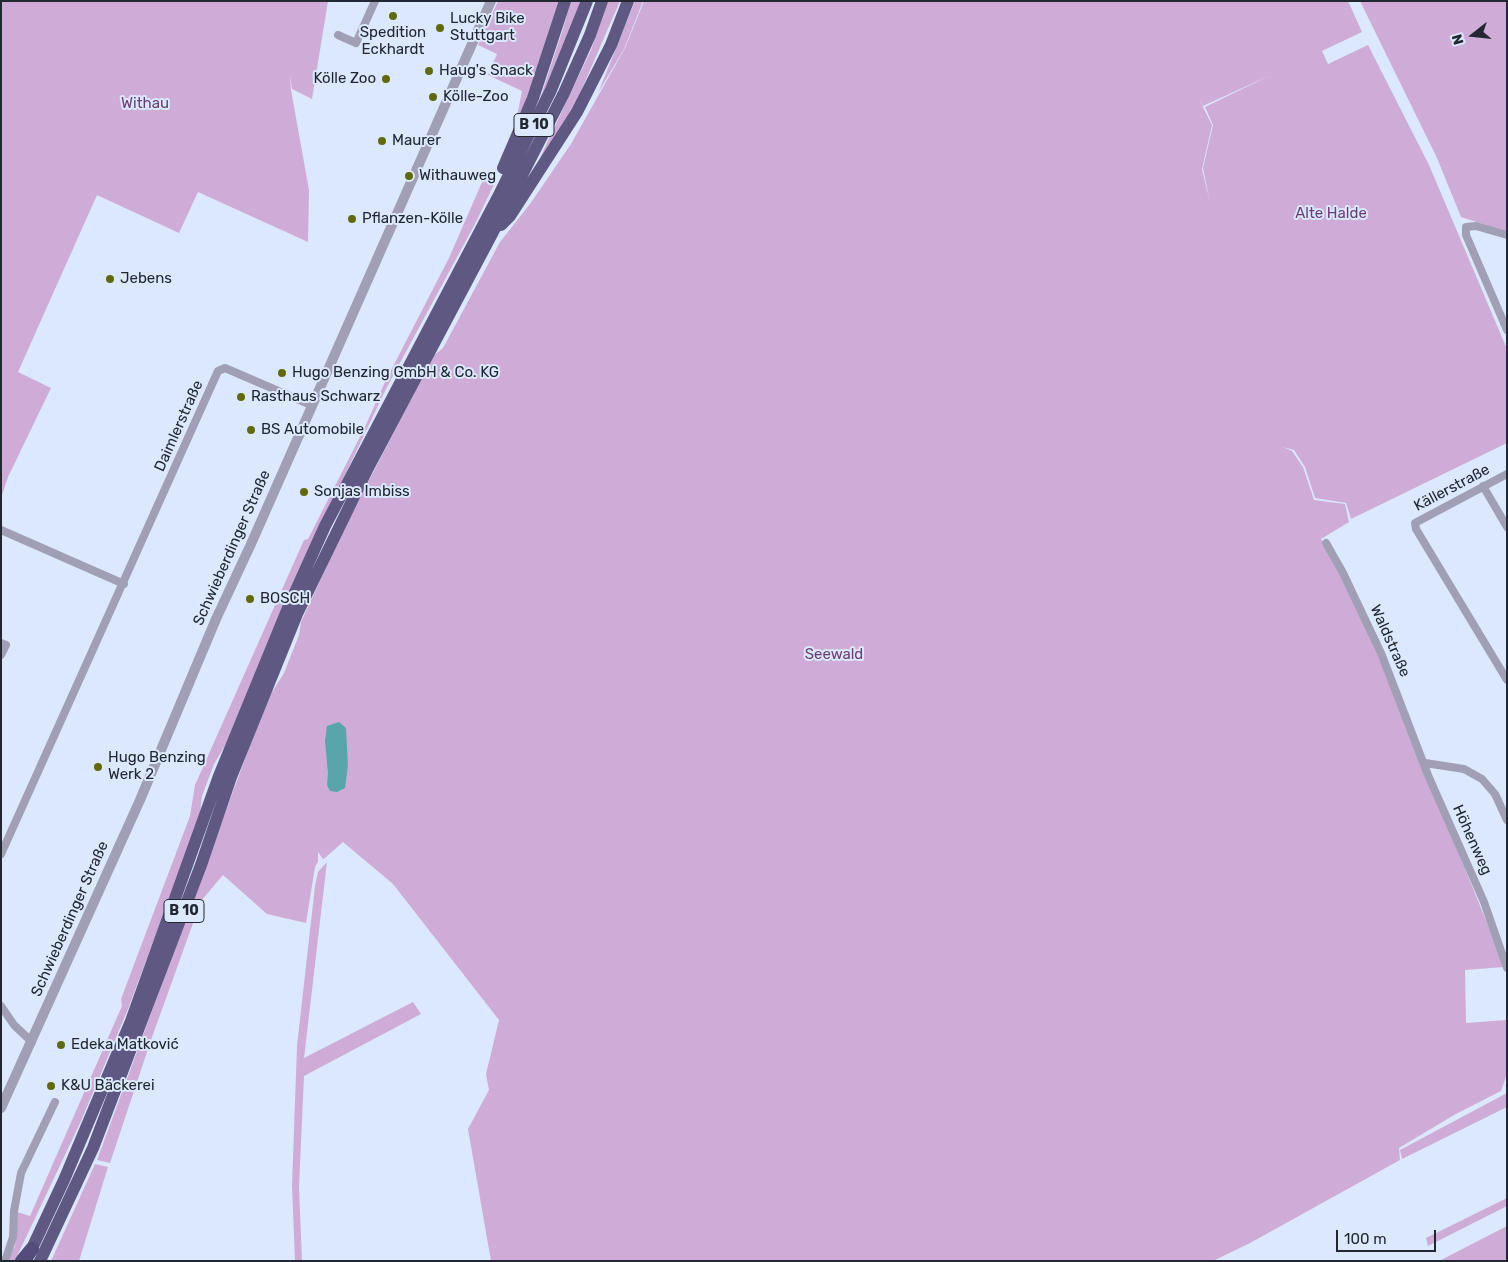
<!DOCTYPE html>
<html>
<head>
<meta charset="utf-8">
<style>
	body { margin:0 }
	#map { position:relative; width:1508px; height:1262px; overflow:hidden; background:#dbe8fd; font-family:Rubik,sans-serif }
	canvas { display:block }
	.frame { position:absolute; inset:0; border:2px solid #222731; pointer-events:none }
	.north { position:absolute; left:1448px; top:10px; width:50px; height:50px; -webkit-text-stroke:4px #dbe8fd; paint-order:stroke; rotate:254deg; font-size:14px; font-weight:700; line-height:20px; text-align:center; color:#222731 }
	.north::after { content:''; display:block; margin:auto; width:18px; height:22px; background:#222731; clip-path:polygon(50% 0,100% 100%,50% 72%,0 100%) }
	.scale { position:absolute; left:1336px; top:1230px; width:100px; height:22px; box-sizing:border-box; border:2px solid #222731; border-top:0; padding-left:6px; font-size:15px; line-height:18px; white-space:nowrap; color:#222731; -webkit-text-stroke:4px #dbe8fd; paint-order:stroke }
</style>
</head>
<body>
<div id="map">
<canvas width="1508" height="1262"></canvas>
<div class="frame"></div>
<div class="north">N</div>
<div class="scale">100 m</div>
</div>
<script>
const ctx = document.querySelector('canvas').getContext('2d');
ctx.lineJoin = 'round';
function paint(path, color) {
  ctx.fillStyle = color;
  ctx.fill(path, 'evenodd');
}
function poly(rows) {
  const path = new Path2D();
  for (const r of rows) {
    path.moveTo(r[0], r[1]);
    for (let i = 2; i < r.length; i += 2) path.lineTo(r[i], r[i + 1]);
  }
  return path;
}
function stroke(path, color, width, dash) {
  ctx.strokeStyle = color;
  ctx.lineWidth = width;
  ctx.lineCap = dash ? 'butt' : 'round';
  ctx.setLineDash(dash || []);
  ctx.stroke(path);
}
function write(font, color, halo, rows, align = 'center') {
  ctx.font = font + ' Rubik,sans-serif';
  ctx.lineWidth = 4;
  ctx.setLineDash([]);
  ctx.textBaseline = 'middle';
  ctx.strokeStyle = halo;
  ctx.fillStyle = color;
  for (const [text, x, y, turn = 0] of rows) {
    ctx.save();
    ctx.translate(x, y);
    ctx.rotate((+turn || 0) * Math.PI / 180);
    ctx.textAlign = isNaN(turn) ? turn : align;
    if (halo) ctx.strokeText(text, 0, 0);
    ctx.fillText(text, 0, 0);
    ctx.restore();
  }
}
paint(poly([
	[1,1,328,1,312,99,292,89,290,75,291,90,309,190,308,242,198,192,179,233,97,195,18,372,51,388,8,477,1,498],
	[498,1,560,1,530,97,517,117,522,91,488,75,497,54,478,45],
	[571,1,584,1,531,126,563,29],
	[608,1,620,1,571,114,530,179,591,50],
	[635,1,643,1,624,49,598,93],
	[644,1,1348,1,1362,32,1322,51,1328,64,1368,45,1429,165,1507,349,1507,443,1351,519,1346,503,1315,498,1305,467,1294,450,1283,447,1292,451,1303,467,1314,500,1345,504,1349,522,1321,539,1363,619,1503,962,1504,967,1465,970,1466,1023,1507,1020,1507,1074,1501,1091,1454,1115,1399,1148,1400,1160,1250,1243,1213,1261,491,1261,468,1129,489,1090,486,1074,499,1020,393,884,343,842,325,858,323,859,318,852,318,862,315,867,306,923,267,914,223,875,201,901,151,1040,110,1163,97,1160,266,702,284,673,299,635,301,622,343,531,433,356,443,348,500,242,530,204,571,144,625,48],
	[1271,75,1205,107,1213,125,1203,168,1210,202,1202,169,1212,125,1199,99,1203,106],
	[1360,1,1507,1,1507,232,1461,217,1437,158],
	[497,172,496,180,476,222,387,387,311,546,229,739,214,764,202,796,200,813,179,872,128,1009,81,1121,21,1248,14,1261,7,1261,15,1246,17,1212,30,1216,122,1006,121,999,190,816,195,785,304,540,308,539,365,427,385,382,449,258,486,173],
	[327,862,304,1058,413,1002,421,1014,304,1076,299,1187,302,1261,295,1261,292,1186,297,1046,315,886,318,872],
	[1507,1093,1507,1107,1402,1159,1400,1150],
	[95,1164,108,1167,79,1261,51,1261],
	[1507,1198,1507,1206,1428,1246,1426,1238],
	[1507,1226,1507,1261,1439,1261]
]), '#cfacd7');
paint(poly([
	[339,722,346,728,348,766,345,788,337,792,330,791,327,785,328,773,325,741,327,726]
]), '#5aa5ac');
stroke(poly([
	[338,35,356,43,375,1],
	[1507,235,1476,226,1466,227,1466,235,1507,330],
	[1507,474,1415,523,1416,529,1507,680],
	[1483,486,1507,527],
	[1,530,124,584],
	[1326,543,1343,573,1381,653,1428,775,1484,902,1507,968],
	[1,643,6,645,1,655],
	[1425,763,1464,769,1482,779,1495,794,1507,820],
	[1,854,218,371,225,368,311,405],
	[1,1006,14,1025,32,1042],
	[5,1261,13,1237,14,1211,21,1173,55,1102]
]), '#a19fb6', 8);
stroke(poly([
	[1,1108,140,800,216,619,251,544,491,1]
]), '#a19fb6', 10);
stroke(poly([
	[503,168,533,98,565,1],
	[501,225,510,216,577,112,611,45,628,1],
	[27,1259,64,1180,131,1021,219,776,288,608,325,526,500,193,551,90,587,1],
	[40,1261,93,1148,201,865,231,777,297,614,368,468,493,232,564,93,590,35,602,1]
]), '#5e5883', 12);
stroke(poly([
	[22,1261,32,1249]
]), '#544d7b', 14);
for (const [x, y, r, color] of [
	[393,16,5,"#60690e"],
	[440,28,5,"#60690e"],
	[429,71,5,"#60690e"],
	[386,79,5,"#60690e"],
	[433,97,5,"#60690e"],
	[382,141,5,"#60690e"],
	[409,176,5,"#60690e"],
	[352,219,5,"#60690e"],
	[110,279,5,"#60690e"],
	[282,373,5,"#60690e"],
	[241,397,5,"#60690e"],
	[251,430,5,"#60690e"],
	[304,492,5,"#60690e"],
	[250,599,5,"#60690e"],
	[98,767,5,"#60690e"],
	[61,1045,5,"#60690e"],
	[51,1086,5,"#60690e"]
]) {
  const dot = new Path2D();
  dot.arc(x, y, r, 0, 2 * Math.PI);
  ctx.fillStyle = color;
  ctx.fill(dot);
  stroke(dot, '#dbe8fd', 2);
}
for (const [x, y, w] of [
	[534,125,40],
	[184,911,40]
]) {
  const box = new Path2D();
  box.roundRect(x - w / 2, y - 11.5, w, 23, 4);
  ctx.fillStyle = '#dbe8fd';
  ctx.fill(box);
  stroke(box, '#222731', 1);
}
write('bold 14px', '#222731', null, [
	["B 10",534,125],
	["B 10",184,911]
]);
write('15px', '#222731', '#dbe8fd', [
	["Lucky Bike",450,19],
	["Stuttgart",450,36],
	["Spedition",393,33,"center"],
	["Eckhardt",393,50,"center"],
	["Haug's Snack",439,71],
	["Kölle Zoo",376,79,"right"],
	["Kölle-Zoo",443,97],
	["Maurer",392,141],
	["Withauweg",419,176],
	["Pflanzen-Kölle",362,219],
	["Jebens",120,279],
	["Hugo Benzing GmbH & Co. KG",292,373],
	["Rasthaus Schwarz",251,397],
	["BS Automobile",261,430],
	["Sonjas Imbiss",314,492],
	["BOSCH",260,599],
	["Hugo Benzing",108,758],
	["Werk 2",108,775],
	["Edeka Matković",71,1045],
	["K&U Bäckerei",61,1086]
], 'left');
write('15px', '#6a3c76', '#dbe8fd', [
	["Withau",145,104],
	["Alte Halde",1331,214],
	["Seewald",834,655]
]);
write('15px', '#222731', '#dbe8fd', [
	["Daimlerstraße",179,426,-66],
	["Källerstraße",1452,488,-28],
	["Schwieberdinger Straße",232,548,-66],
	["Waldstraße",1390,641,66],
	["Höhenweg",1472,840,66],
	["Schwieberdinger Straße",70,919,-66]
]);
</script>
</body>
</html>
